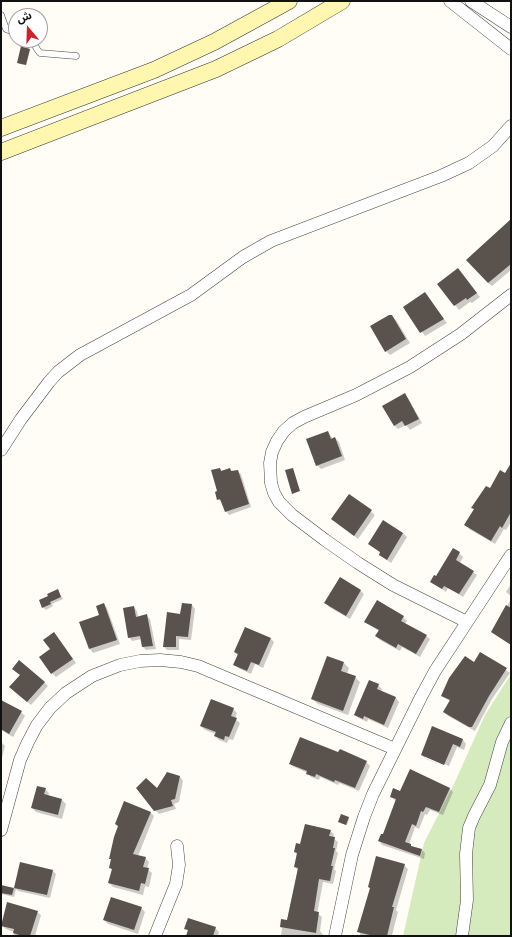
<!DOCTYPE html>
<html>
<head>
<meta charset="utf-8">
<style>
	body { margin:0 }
	#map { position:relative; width:512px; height:937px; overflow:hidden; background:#fffdf5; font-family:Bitter,"Noto Sans Arabic",serif }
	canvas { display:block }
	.frame { position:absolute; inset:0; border:2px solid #111; pointer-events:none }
	.north { position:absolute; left:8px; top:8px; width:40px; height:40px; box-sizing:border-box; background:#fff; border:1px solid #a0a0a0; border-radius:50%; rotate:341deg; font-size:11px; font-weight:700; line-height:16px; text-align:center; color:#111 }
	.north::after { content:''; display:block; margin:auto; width:14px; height:18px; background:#c4262e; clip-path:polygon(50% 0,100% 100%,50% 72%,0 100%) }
</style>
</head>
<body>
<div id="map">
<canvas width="512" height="937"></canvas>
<div class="frame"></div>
<div class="north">ش</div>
</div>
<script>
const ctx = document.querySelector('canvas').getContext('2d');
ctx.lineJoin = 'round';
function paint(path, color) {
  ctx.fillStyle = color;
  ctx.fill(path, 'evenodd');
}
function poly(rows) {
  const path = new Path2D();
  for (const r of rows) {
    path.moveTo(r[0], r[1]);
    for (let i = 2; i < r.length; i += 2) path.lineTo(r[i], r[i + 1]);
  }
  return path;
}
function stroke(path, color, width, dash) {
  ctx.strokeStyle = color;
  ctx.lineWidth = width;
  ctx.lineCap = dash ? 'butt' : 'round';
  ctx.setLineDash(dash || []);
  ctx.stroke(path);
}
paint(poly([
	[511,674,511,936,403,936,424,843,454,784,485,715]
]), '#d5ebbd');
paint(poly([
	[29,49,30,50,26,65,19,64,19,63],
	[511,221,511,270,492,286,488,283],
	[458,269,480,297,472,303,470,302,459,310,440,285],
	[425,294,447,323,425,336,404,307],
	[391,316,396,320,410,343,390,355,386,351],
	[404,395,408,398,422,423,410,430,406,425,398,429,394,425],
	[328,432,333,439,335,438,339,442,345,460,321,469,317,465],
	[511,465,511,522,506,530,504,529,495,544,469,529,466,525,475,510,473,508,505,475],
	[220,469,222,471,230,469,233,472,237,471,241,474,251,507,229,515,226,511,222,502,218,499],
	[349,495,375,515,358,539,332,519],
	[383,521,403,533,407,537,391,563,384,558,380,555,381,553,369,544],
	[459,553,463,557,460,563,477,575,463,597,448,588,446,592,431,582],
	[511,584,511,596,506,592],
	[58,590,63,599,52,604,53,606,46,610,43,607,49,597],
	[360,590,364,594,350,619,329,607,326,603],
	[511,599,511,645,492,632],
	[104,604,107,608,120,644,93,653,90,649,81,622,100,616],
	[192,605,195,609,191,640,179,639,179,650,167,650,164,647,181,615],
	[134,607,137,611,138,617,147,616,150,619,156,649,146,650,143,647,142,639,132,641,129,637],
	[403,617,407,621,405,624,426,636,430,639,420,657,402,647,400,651,380,640,376,636,379,631,365,622],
	[54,633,76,663,56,677,52,673],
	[271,639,274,642,263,668,255,664,251,674,238,668,235,664,238,656,235,652],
	[481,653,510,673,492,699,475,731,448,716,444,712,450,701,442,696,474,664],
	[344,663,349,668,347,674,355,677,360,682,348,715,318,704,312,699],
	[44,682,48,686,31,705,14,691],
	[378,685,382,689,381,692,396,698,399,702,388,728,368,719,367,722,359,718,355,715],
	[1,701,21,712,25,716,13,737,1,730],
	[233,709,237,713,235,719,240,723,233,740,229,739,227,743,219,740,215,736,216,734,205,730,201,726],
	[463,740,466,744,464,750,457,747,449,766,425,756,425,758,422,755],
	[1,742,5,746,1,762],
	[425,758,448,768,426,759],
	[366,762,370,766,359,791,339,783,338,785,320,777,319,780,311,777,308,773,294,767,290,764],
	[180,777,183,781,179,802,174,804,176,809,159,814,155,810,157,790],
	[449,788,453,792,443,815,430,810,427,815,425,814,419,829,415,827,409,845,422,850,425,853,424,859,382,845,379,841,383,836,396,801,391,797,400,792],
	[45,789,49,793,48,796,62,800,66,804,62,819,36,812,32,808],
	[150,812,154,816,138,856,145,858,149,862,147,869,152,873,149,887,145,886,143,895,113,887,109,883,112,870,110,867,112,860,110,858],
	[349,818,349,819,347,825,340,823],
	[330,831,334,834,333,838,338,842,336,851,338,853,334,869,336,871,333,884,323,882,318,909,317,913,322,917,320,931,324,936,281,936,282,928,281,927,287,921,298,870,295,867,297,854,295,852,301,845],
	[21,863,53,871,56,874,50,898,18,891,16,889,14,897,1,894,1,886,14,889],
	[404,865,408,869,396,910,398,912,392,935,393,936,360,936,360,933,358,931,370,889,369,887],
	[141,908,145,912,138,934,108,924,104,920],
	[37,912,41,915,35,936,13,936,14,932,6,929,2,926],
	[215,928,219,932,218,936,187,936,189,932,186,929]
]), '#0003');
paint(poly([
	[21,46,30,49,26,65,17,63],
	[511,219,511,264,488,283,466,260],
	[458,268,477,293,467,300,466,298,454,306,437,284],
	[425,292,444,319,420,333,403,307],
	[389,315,392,315,406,339,385,352,370,326],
	[405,393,419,419,405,426,402,421,394,426,382,406],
	[328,431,331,439,335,437,342,456,316,466,306,439],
	[511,463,511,512,502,528,500,526,491,541,464,525,474,509,471,508,486,486,490,488,500,470,505,473],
	[220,468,221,471,230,468,231,471,238,470,249,504,225,512,220,499,217,500,215,492,217,491,211,470],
	[293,468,300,491,292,494,285,470],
	[349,494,372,510,354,536,331,519],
	[383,520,403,533,387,560,379,555,380,552,368,544],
	[453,548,460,552,456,560,474,571,459,594,444,586,442,589,430,582,434,575,436,576],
	[340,577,361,590,346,616,324,603],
	[58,589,61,597,50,602,51,604,42,608,39,600,48,596,47,594],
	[377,600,404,616,401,621,427,635,416,654,398,644,396,648,375,636,379,630,364,622],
	[104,603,117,640,89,649,79,622,99,615,96,606],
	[182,603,192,604,188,637,176,636,176,647,163,647,167,612,180,614],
	[506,605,511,608,511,645,491,632],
	[134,606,136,617,147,614,153,646,142,647,140,636,128,638,123,608],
	[245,627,271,638,259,665,251,662,247,671,233,665,238,654,234,652],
	[54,632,73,659,51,674,39,657,50,649,43,640],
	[480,652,507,668,489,696,472,727,469,727,443,712,450,700,441,696,449,678,465,656,474,662],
	[327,656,344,662,341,671,356,676,343,711,311,699],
	[19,660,45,682,27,702,9,687,20,675,12,669],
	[369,680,379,684,377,689,396,697,384,725,364,716,363,719,354,715],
	[211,699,234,708,231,716,237,718,229,737,225,736,224,740,214,736,216,732,200,726],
	[1,700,22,711,9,734,1,729],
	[432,726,463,739,460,747,453,744,444,765,421,755],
	[300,737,338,752,340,749,367,761,355,788,335,780,334,782,316,774,315,777,306,774,307,771,289,764],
	[410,769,450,788,439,812,426,807,423,812,421,811,416,826,412,824,405,842,411,844,411,846,422,849,420,856,378,841,381,834,383,834,396,799,390,797,393,788,400,791],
	[167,772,180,776,175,799,171,800,173,806,154,811,136,788,146,778,157,788],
	[37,786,46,788,44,794,62,799,58,815,31,808],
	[124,801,151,812,133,854,146,857,143,867,149,868,145,884,141,883,139,891,108,883,112,869,109,868,111,859,109,859,114,837,118,826,115,824],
	[341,814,349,817,346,825,338,822],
	[305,824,331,830,329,836,335,837,333,848,335,848,331,866,333,866,330,881,319,879,314,911,319,912,316,933,280,927,281,919,287,920,298,868,294,867,297,853,294,852,296,843,300,844],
	[376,856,405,864,392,907,394,907,387,936,374,936,357,932,370,888,368,887],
	[20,862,53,870,47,895,14,888],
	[1,885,14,888,12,895,1,893],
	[111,897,142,907,134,930,103,920],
	[7,902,38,911,30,936,22,936,13,933,14,929,1,926],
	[188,918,216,927,213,936,186,936,188,930,184,929]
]), '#5a524d');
const lane = poly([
	[1,15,6,29,16,33],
	[32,40,37,49,40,53,76,56]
]);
const street = poly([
	[450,1,511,49],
	[471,1,511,27],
	[1,450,21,419,49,382,58,372,80,355,191,295,243,257,271,241,441,176,469,163,493,146,511,126],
	[467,622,393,585,358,563,325,540,292,515,279,502,274,493,271,483,270,463,272,452,277,441,284,431,293,423,304,417,356,395,410,367,461,334,511,295],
	[1,830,20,760,28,742,37,725,50,708,66,693,92,676,120,665,140,661,160,660,181,662,198,666,395,749],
	[155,936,176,884,179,865,177,846],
	[335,936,352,855,364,817,373,794,421,697,435,671,511,555],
	[462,936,467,900,466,854,469,828,474,816,490,785,502,742,511,723]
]);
const secondary = poly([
	[1,128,154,70,214,42,289,1],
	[1,152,216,69,278,39,342,1]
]);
stroke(lane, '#444', 7);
stroke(street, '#444', 13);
stroke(secondary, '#333', 17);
stroke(lane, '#fff', 6);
stroke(street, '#fff', 12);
stroke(secondary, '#fff6b0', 16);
</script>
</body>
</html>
